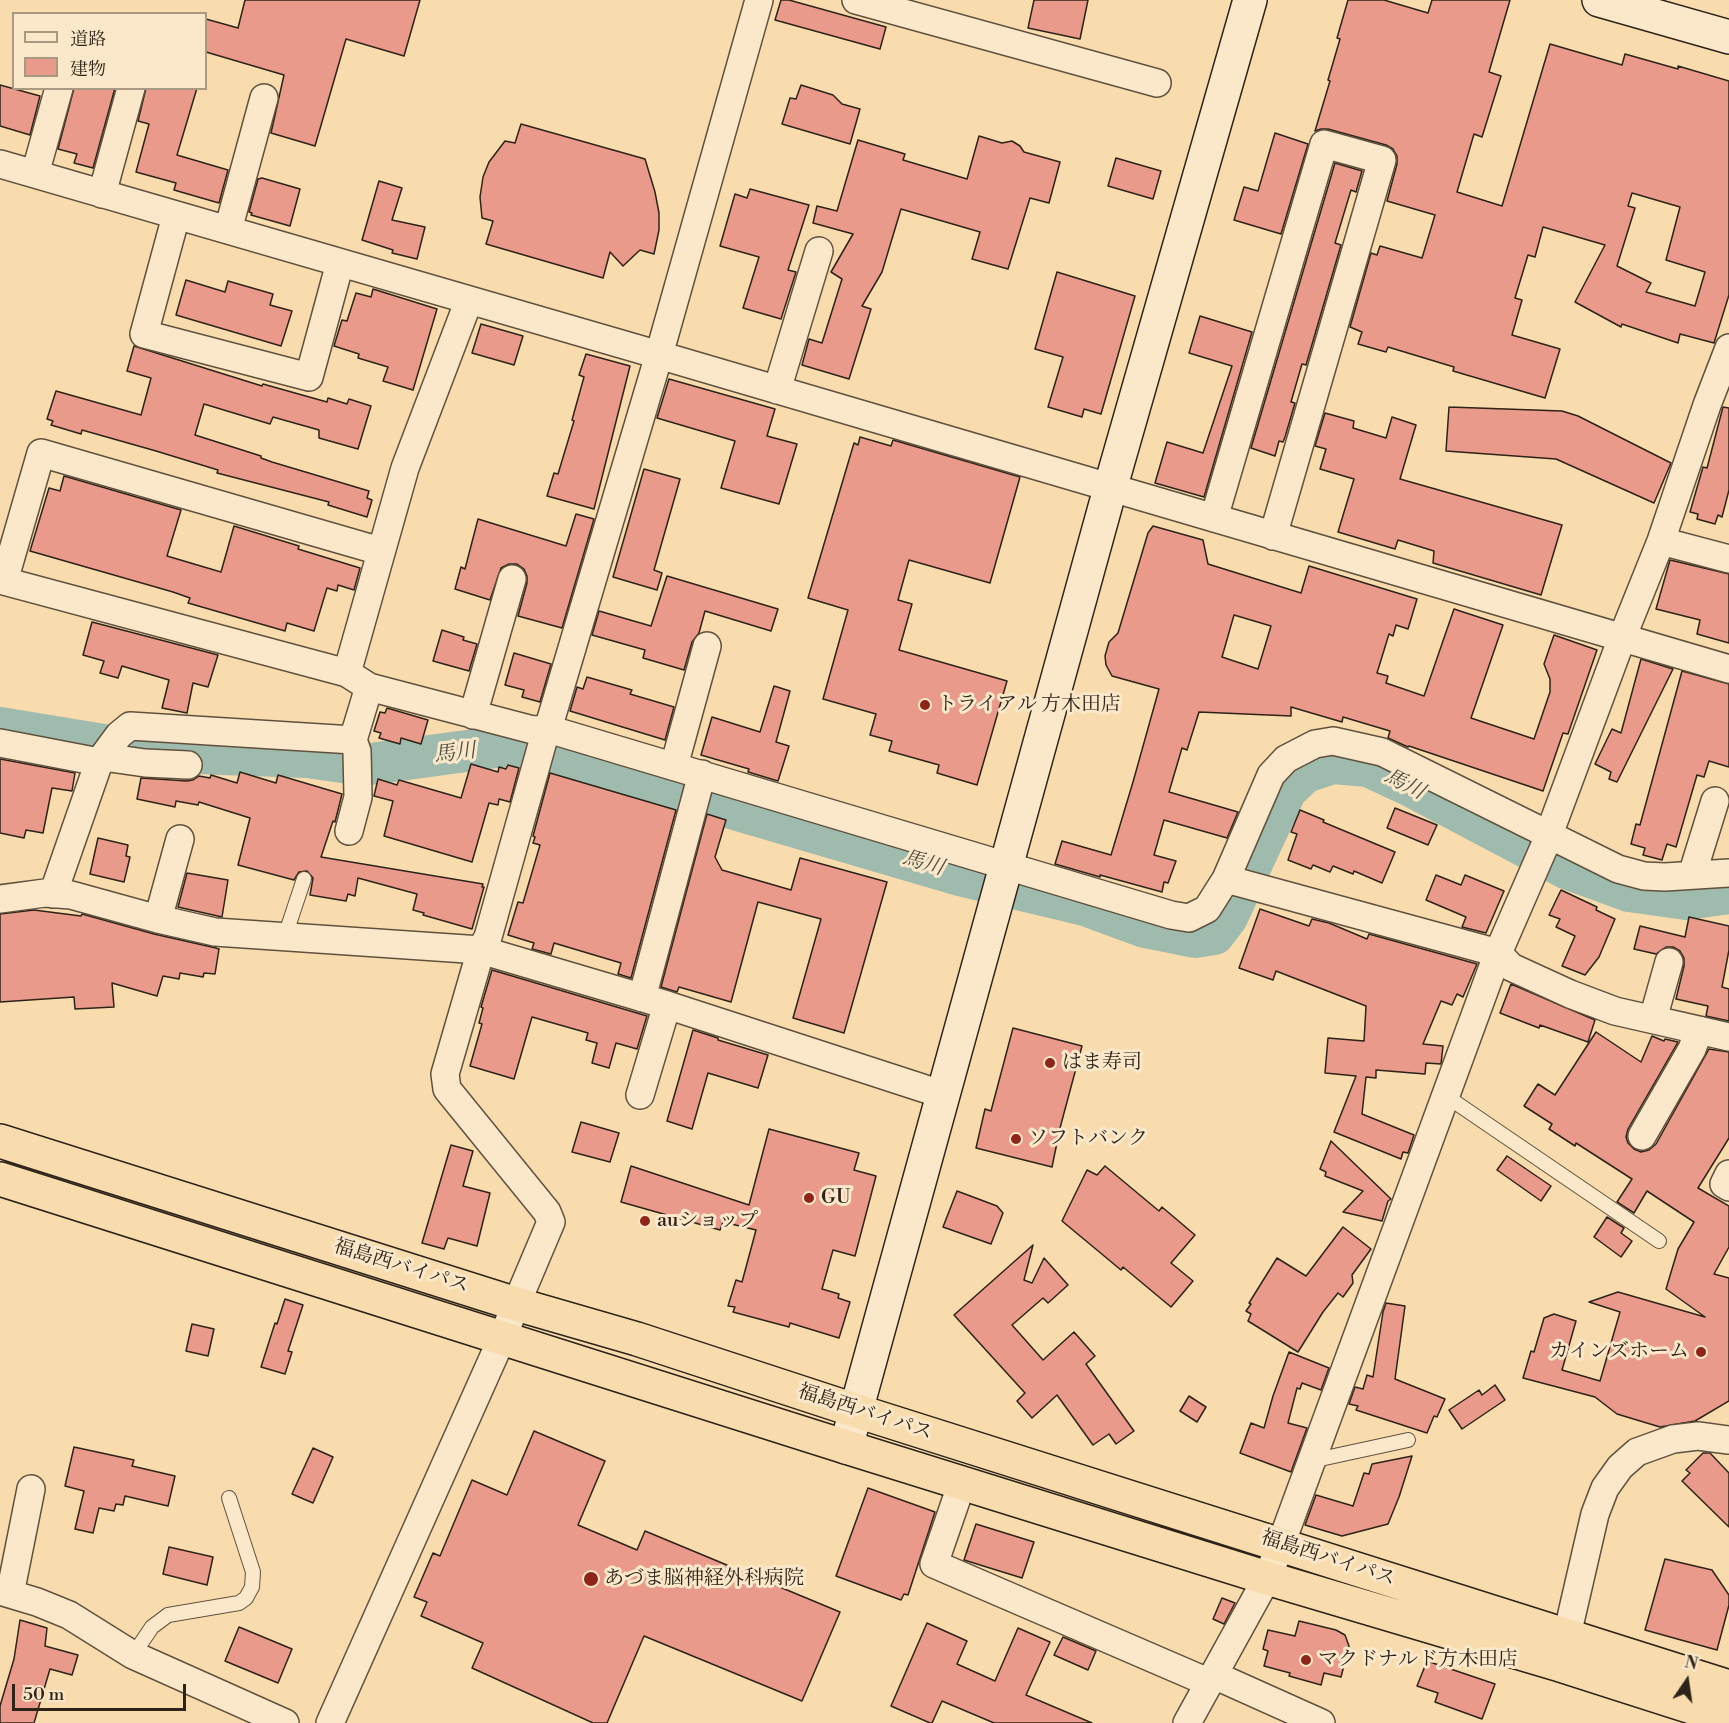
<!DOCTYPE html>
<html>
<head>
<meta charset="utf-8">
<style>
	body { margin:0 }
	#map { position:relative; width:1729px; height:1723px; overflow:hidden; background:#f9dcae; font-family:"Libre Bodoni","Noto Serif JP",serif }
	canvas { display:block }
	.legend { position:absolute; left:12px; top:12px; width:195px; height:78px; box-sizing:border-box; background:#fbe8ca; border:2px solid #a99983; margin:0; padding:8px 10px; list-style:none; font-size:18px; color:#2d2318 }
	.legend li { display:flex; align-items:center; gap:12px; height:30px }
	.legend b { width:30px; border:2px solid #a99983 }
	.north { position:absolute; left:1657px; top:1651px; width:60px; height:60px; -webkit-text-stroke:4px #fbe8ca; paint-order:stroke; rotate:13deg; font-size:16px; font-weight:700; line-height:24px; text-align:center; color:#2d2318 }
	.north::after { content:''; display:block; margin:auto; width:21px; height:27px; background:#2d2318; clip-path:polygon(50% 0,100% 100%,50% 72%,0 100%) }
	.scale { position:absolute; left:12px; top:1684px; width:174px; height:27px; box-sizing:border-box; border:3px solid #2d2318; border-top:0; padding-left:8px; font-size:18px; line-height:21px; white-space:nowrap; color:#2d2318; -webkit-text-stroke:4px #fbe8ca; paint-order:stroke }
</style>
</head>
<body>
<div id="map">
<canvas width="1729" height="1723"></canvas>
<ul class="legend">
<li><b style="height:8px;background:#fbe8ca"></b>道路</li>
<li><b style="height:16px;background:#e99a8a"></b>建物</li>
</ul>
<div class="north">N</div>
<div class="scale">50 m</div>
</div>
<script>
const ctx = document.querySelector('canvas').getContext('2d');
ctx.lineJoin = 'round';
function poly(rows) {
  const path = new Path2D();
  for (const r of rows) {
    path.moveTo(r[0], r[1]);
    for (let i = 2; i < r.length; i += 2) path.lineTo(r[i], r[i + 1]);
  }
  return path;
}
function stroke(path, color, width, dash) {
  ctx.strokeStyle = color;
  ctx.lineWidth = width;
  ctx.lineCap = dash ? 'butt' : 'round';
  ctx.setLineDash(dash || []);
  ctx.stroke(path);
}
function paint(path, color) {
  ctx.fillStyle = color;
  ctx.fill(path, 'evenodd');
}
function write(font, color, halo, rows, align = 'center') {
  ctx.font = font + ' "Libre Bodoni","Noto Serif JP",serif';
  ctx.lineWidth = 6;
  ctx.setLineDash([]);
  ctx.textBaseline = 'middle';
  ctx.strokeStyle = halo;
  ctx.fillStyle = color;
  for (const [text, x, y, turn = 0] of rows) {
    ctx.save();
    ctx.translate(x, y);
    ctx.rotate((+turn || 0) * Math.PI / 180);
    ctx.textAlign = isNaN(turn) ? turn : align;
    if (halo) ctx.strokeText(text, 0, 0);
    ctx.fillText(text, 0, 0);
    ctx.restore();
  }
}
stroke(poly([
	[0,728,140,751,307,757,363,765,496,747,520,746,960,875,1085,905,1145,927,1195,937,1214,934,1227,917,1286,790,1305,772,1333,763,1368,766,1409,785,1566,868,1629,891,1686,899,1729,893]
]), '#9ebbad', 42);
const building = poly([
	[245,0,420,0,404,56,346,39,315,146,271,133,284,75,206,52,206,19,238,28,245,0],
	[781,0,789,0,886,27,880,49,775,20,781,0],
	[1034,0,1088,0,1080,39,1028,28,1034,0],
	[1348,0,1384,0,1428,13,1432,0,1510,0,1489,72,1501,76,1482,137,1474,134,1457,192,1502,206,1550,44,1622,65,1625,54,1678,69,1678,66,1729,81,1729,295,1714,343,1680,334,1678,343,1622,324,1621,327,1575,302,1605,245,1543,227,1535,257,1528,255,1515,298,1522,300,1512,335,1560,349,1545,398,1453,371,1454,367,1388,347,1386,352,1358,344,1362,332,1350,327,1371,253,1377,255,1380,246,1422,258,1435,215,1387,201,1397,164,1397,156,1393,149,1386,145,1328,129,1321,129,1315,131,1330,81,1328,80,1340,39,1337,38,1348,0],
	[1632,193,1680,207,1666,260,1705,272,1695,306,1646,292,1651,283,1617,266,1635,208,1628,206,1632,193],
	[0,85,40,96,30,135,0,126,0,85],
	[801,85,833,95,842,104,860,109,850,144,782,124,790,98,796,99,801,85],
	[74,88,115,88,93,168,74,163,77,154,58,149,74,88],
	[146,88,197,88,177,155,228,170,219,203,174,190,176,183,136,172,149,124,138,121,146,88],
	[521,124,645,159,655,192,659,213,659,230,654,254,640,250,623,266,610,252,603,278,486,244,493,221,482,218,480,197,483,177,489,162,505,141,515,143,521,124],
	[1275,133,1308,144,1281,234,1234,220,1244,187,1258,191,1275,133],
	[979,136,1002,143,1012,141,1020,146,1024,152,1060,162,1049,203,1030,198,1008,269,972,259,980,232,901,209,882,272,862,306,871,309,849,379,802,365,809,339,822,343,842,279,831,272,853,234,813,223,817,206,837,211,858,140,905,154,903,160,967,179,979,136],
	[1116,158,1161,171,1153,199,1108,186,1116,158],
	[1335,163,1362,171,1356,192,1351,190,1335,243,1341,245,1306,365,1302,364,1291,402,1295,403,1285,437,1283,442,1279,441,1275,456,1251,448,1335,163],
	[262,178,300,189,290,226,251,215,252,213,249,212,258,179,262,178],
	[379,181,402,188,392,220,425,227,417,259,392,253,393,250,362,240,379,181],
	[750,189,809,205,788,270,796,272,781,319,743,308,759,257,720,246,735,194,747,198,750,189],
	[1057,272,1135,296,1101,414,1084,409,1082,417,1048,407,1063,357,1035,349,1057,272],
	[186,280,225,292,228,281,273,294,270,305,292,311,281,346,176,315,186,280],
	[373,289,437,309,413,390,383,381,388,367,358,358,359,354,334,346,342,320,347,321,356,293,371,297,373,289],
	[1200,316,1252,332,1204,497,1155,483,1167,442,1203,453,1232,366,1189,353,1200,316],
	[481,324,523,336,514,365,472,353,481,324],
	[134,346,262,386,263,384,327,402,328,398,347,404,349,399,371,406,358,449,319,438,319,430,273,417,270,424,204,404,195,435,261,456,261,458,272,462,369,491,367,498,372,500,367,517,328,505,329,502,217,473,218,470,156,451,82,430,81,434,51,425,53,421,47,419,56,391,141,415,151,378,127,371,134,346],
	[586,354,630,366,594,509,547,496,554,473,558,474,574,421,572,420,584,377,579,375,586,354],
	[669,379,775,409,767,436,797,444,779,504,721,488,735,441,657,418,669,379],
	[1449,407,1562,411,1578,416,1671,463,1654,503,1556,459,1446,451,1449,407],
	[1723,407,1729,408,1729,490,1722,517,1718,515,1715,524,1697,519,1698,514,1690,512,1703,467,1707,468,1723,407],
	[1325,413,1354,421,1353,428,1386,438,1392,417,1416,425,1400,479,1562,525,1541,595,1433,563,1434,551,1398,540,1395,549,1338,532,1354,479,1320,469,1326,449,1315,446,1325,413],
	[860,437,891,446,893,440,1020,477,990,583,909,560,898,600,912,604,899,650,1007,681,977,785,937,773,939,765,889,751,892,741,870,735,876,714,823,699,848,610,808,598,854,443,858,445,860,437],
	[644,469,680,479,654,570,662,573,657,590,613,577,644,469],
	[64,476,181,510,167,556,221,572,234,526,299,546,298,549,360,568,354,590,338,585,337,591,327,588,314,631,287,623,285,631,188,603,190,598,173,592,30,551,49,488,60,491,64,476],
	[576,514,594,519,562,628,518,616,527,583,527,576,524,569,517,564,509,564,501,568,490,600,455,589,461,567,465,569,478,519,566,546,576,514],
	[1153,526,1203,540,1208,564,1301,593,1309,566,1417,599,1408,629,1396,625,1393,636,1389,634,1377,673,1388,676,1386,683,1424,696,1454,609,1503,625,1471,718,1534,739,1550,692,1550,679,1544,664,1554,635,1597,650,1568,734,1563,733,1543,791,1409,746,1408,747,1388,738,1390,731,1343,717,1342,722,1291,707,1291,716,1199,712,1187,750,1182,748,1169,792,1238,812,1227,838,1164,820,1154,855,1176,861,1168,883,1164,882,1162,892,1100,875,1100,877,1055,864,1062,841,1111,855,1133,782,1159,689,1112,676,1106,665,1105,656,1109,642,1118,633,1148,533,1153,526],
	[1234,615,1271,626,1258,669,1222,657,1234,615],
	[1670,560,1729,574,1729,643,1697,634,1700,620,1656,609,1670,560],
	[667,576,778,609,771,631,705,611,699,633,692,642,684,670,643,658,645,650,592,635,599,611,651,626,667,576],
	[92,622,218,655,208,687,193,683,187,713,162,708,169,680,122,666,118,678,100,673,104,661,83,655,92,622],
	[442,630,464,637,463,640,477,644,469,671,433,661,442,630],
	[514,653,551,664,540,702,522,697,524,690,505,685,514,653],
	[1641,659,1673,669,1617,782,1609,779,1611,772,1595,764,1612,729,1621,733,1641,659],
	[1682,671,1729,684,1729,767,1709,761,1704,777,1697,775,1676,847,1667,844,1662,860,1643,855,1645,848,1631,844,1636,824,1640,825,1682,671],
	[587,677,632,690,630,694,674,707,665,740,570,711,577,687,583,689,587,677],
	[774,686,790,691,776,742,789,746,778,781,748,772,749,769,701,755,712,717,760,732,774,686],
	[387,708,428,720,421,744,401,738,400,744,379,738,381,733,374,731,380,712,385,713,387,708],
	[0,759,75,773,72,791,52,788,43,833,26,830,24,838,0,833,0,759],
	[471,764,498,772,499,767,506,769,508,765,519,768,510,802,499,799,498,805,489,803,472,862,384,836,393,801,374,796,378,779,397,785,399,780,461,798,471,764],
	[240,772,276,783,278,775,342,794,335,822,333,821,321,857,483,884,482,887,484,887,472,929,423,915,424,913,413,910,417,894,358,878,355,896,348,894,346,901,310,895,313,878,307,871,299,872,294,880,238,865,250,818,199,802,198,805,176,801,175,807,137,799,141,778,187,781,193,780,199,776,210,778,211,775,237,783,240,772],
	[550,773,676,810,631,978,618,974,621,963,554,943,551,954,532,949,534,943,508,935,518,902,523,903,540,845,533,843,535,837,533,836,550,773],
	[1395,808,1437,825,1428,845,1387,828,1395,808],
	[1300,810,1324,820,1323,822,1395,852,1382,883,1354,871,1353,874,1333,866,1330,872,1313,865,1311,869,1288,860,1297,834,1291,832,1300,810],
	[707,814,726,820,715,857,722,870,791,890,800,858,887,882,844,1033,793,1018,821,919,758,902,731,1002,679,987,677,992,661,987,707,814],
	[98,838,128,845,126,856,130,857,124,882,90,874,98,838],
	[187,873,228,880,222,917,178,907,187,873],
	[1436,875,1461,885,1465,875,1504,891,1486,933,1462,927,1466,917,1426,900,1436,875],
	[1561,890,1597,907,1596,910,1615,919,1599,957,1585,975,1562,966,1575,936,1556,927,1560,919,1549,915,1561,890],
	[1260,909,1309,926,1312,919,1329,923,1367,939,1369,934,1477,964,1463,997,1457,994,1452,1005,1441,1001,1423,1044,1443,1046,1441,1064,1426,1063,1425,1074,1376,1070,1376,1078,1366,1077,1362,1114,1414,1135,1408,1153,1403,1152,1401,1159,1334,1132,1356,1076,1325,1073,1328,1038,1364,1041,1366,1006,1276,971,1273,980,1239,968,1260,909],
	[34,910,81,916,82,914,154,934,216,948,219,949,215,974,204,973,203,977,180,973,179,979,163,976,157,996,112,983,114,1007,75,1009,74,997,0,1002,0,914,34,910],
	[1689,917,1729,926,1729,950,1722,987,1729,989,1729,1021,1706,1016,1708,1006,1676,999,1684,966,1684,958,1680,951,1673,947,1666,947,1656,954,1634,949,1640,926,1685,937,1689,917],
	[492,970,647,1016,637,1049,616,1043,609,1068,592,1063,597,1043,586,1040,588,1033,532,1017,514,1079,470,1066,482,1024,479,1023,483,1008,481,1007,492,970],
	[1511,984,1595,1020,1588,1042,1540,1025,1539,1028,1500,1013,1511,984],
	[1013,1028,1082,1046,1060,1128,1052,1167,976,1148,985,1109,991,1111,1013,1028],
	[693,1030,718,1038,718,1040,768,1055,758,1088,708,1073,692,1129,667,1121,693,1030],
	[1596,1032,1641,1062,1652,1036,1664,1041,1665,1039,1678,1042,1628,1129,1626,1137,1628,1143,1634,1149,1641,1152,1649,1150,1656,1144,1709,1049,1729,1052,1729,1138,1698,1188,1729,1206,1729,1247,1714,1274,1729,1278,1729,1401,1695,1421,1660,1427,1617,1414,1595,1397,1523,1378,1531,1351,1534,1352,1544,1318,1554,1314,1576,1321,1562,1370,1600,1381,1620,1312,1589,1302,1618,1292,1705,1317,1666,1289,1678,1249,1694,1222,1647,1191,1634,1213,1617,1202,1632,1179,1576,1143,1575,1146,1549,1129,1552,1124,1524,1106,1538,1084,1555,1095,1596,1032],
	[581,1122,619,1133,610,1162,572,1152,581,1122],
	[769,1129,859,1153,854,1170,876,1176,855,1256,833,1250,822,1289,839,1294,838,1298,850,1302,839,1338,790,1323,789,1327,733,1312,735,1307,728,1306,736,1280,742,1282,756,1230,723,1222,720,1230,621,1202,631,1166,749,1205,769,1129],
	[1331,1141,1391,1199,1388,1201,1382,1221,1343,1212,1363,1191,1325,1176,1326,1172,1320,1169,1331,1141],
	[451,1145,473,1151,463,1186,490,1193,477,1246,448,1238,444,1249,422,1243,451,1145],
	[1507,1156,1551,1186,1541,1201,1497,1170,1507,1156],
	[1105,1166,1159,1211,1162,1207,1195,1235,1171,1263,1193,1281,1171,1307,1123,1267,1121,1270,1062,1221,1087,1170,1097,1175,1105,1166],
	[957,1191,997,1206,1003,1213,991,1244,943,1227,957,1191],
	[1607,1217,1624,1228,1621,1233,1632,1241,1621,1257,1594,1237,1607,1217],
	[1343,1227,1371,1249,1352,1275,1353,1283,1343,1297,1338,1293,1323,1312,1298,1352,1248,1321,1251,1314,1246,1311,1251,1304,1249,1303,1277,1258,1306,1276,1343,1227],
	[1033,1245,1024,1280,1032,1283,1044,1258,1068,1285,1048,1303,1043,1298,1012,1325,1043,1360,1074,1332,1095,1356,1086,1364,1134,1431,1116,1444,1109,1434,1093,1445,1057,1395,1032,1418,1017,1401,1025,1393,954,1315,1033,1245],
	[285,1299,303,1305,288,1351,292,1352,285,1374,261,1367,275,1323,277,1324,285,1299],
	[1386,1303,1405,1306,1395,1379,1445,1399,1437,1417,1434,1416,1427,1433,1356,1410,1358,1406,1349,1404,1355,1387,1363,1389,1367,1375,1373,1377,1383,1312,1386,1303],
	[192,1324,214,1329,208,1356,186,1351,192,1324],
	[1289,1352,1329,1368,1321,1390,1302,1383,1300,1389,1297,1388,1288,1423,1307,1428,1291,1472,1240,1453,1251,1423,1264,1428,1273,1396,1289,1352],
	[1495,1385,1505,1400,1462,1429,1449,1410,1479,1390,1482,1395,1495,1385],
	[1189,1396,1206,1407,1197,1422,1180,1411,1189,1396],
	[534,1431,605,1461,578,1525,637,1550,645,1531,840,1612,802,1701,644,1636,607,1723,593,1723,472,1668,483,1643,421,1616,427,1602,414,1597,433,1553,440,1556,472,1480,507,1495,534,1431],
	[74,1447,134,1460,132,1466,175,1476,168,1506,125,1496,123,1505,116,1504,114,1511,99,1508,93,1533,75,1529,84,1491,65,1486,74,1447],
	[313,1448,333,1457,313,1503,292,1494,313,1448],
	[1703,1453,1710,1453,1729,1473,1729,1527,1682,1481,1690,1473,1686,1470,1703,1453],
	[1412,1456,1399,1497,1388,1524,1342,1536,1305,1525,1316,1495,1353,1506,1364,1473,1369,1474,1372,1464,1412,1456],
	[868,1488,935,1512,908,1595,904,1594,901,1600,836,1576,868,1488],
	[976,1524,1034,1542,1022,1578,964,1560,976,1524],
	[169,1547,213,1557,207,1585,163,1574,169,1547],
	[1665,1559,1712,1570,1729,1595,1729,1605,1717,1650,1645,1630,1665,1559],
	[1222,1598,1235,1603,1224,1624,1213,1619,1222,1598],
	[20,1620,47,1628,45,1646,78,1655,72,1675,50,1669,34,1723,0,1723,0,1706,14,1659,20,1620],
	[1299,1621,1336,1630,1345,1635,1349,1646,1341,1677,1324,1673,1321,1685,1289,1676,1290,1673,1264,1666,1268,1651,1263,1649,1268,1630,1295,1636,1299,1621],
	[927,1623,967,1641,957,1664,995,1681,1018,1628,1050,1642,1026,1695,1092,1723,994,1723,942,1701,932,1723,930,1723,891,1706,927,1623],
	[239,1627,292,1649,278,1683,225,1661,239,1627],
	[1063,1637,1096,1651,1088,1670,1054,1655,1063,1637],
	[1427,1661,1495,1684,1482,1719,1435,1702,1438,1693,1417,1686,1427,1661]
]);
paint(building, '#e99a8a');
stroke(building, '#2d2318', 1.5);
const lane = poly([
	[285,936,304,879],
	[1446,1096,1659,1241],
	[1311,1461,1408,1440],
	[133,1655,152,1627,168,1615,239,1603,246,1598,252,1587,253,1572,229,1498]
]);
const street = poly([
	[856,0,1157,83],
	[0,164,659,355,1729,669],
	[35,174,59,88],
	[102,194,131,88],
	[176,216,144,334,309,377,340,263],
	[228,230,264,98],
	[777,390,819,251],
	[1214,518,1324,144,1382,160,1273,536],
	[1661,541,1729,559],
	[0,580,347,673,405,468,469,300],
	[4,581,41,453,380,551],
	[347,673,369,687,533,730,548,729,1171,915,1189,918,1207,909,1226,879,1271,775,1286,759,1315,744,1333,741,1382,752,1618,869,1644,876,1665,877,1729,873],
	[473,715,512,579],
	[0,743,99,762,53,894],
	[103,757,145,763,188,765],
	[99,762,119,735,130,726,353,740],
	[674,766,707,646],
	[349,831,358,797,357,751,353,740,369,687],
	[1692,875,1715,801],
	[1226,879,1498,953,1511,967,1570,994,1615,1011,1729,1037],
	[0,899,45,893,71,895,158,919,215,932,481,950,667,1005,640,1095],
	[158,919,180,839],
	[642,998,702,774],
	[667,1005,944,1095],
	[1653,1019,1669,962],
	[1642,1136,1692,1049,1699,1030],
	[1729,1174,1724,1184,1729,1187],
	[962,1483,934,1564,1210,1683],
	[0,1591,37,1602,69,1615,133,1655,285,1723],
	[10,1594,31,1489],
	[1567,1635,1595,1514,1605,1488,1620,1467,1637,1452,1673,1439,1698,1436,1729,1440],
	[1214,1675,1321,1723],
	[330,1723,502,1338,551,1222,547,1212,447,1089,445,1074,481,950,488,937,543,741,548,729,659,355,759,0],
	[1187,1723,1267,1578,1281,1544,1498,953,1545,845,1622,638,1661,541,1707,405,1729,348]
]);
const secondary = poly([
	[1599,0,1729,37],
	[846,1447,1110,489,1250,0]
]);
const highway = poly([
	[0,1141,516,1304,637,1339,857,1411,1729,1687],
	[0,1179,846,1447,1267,1578,1557,1664,1729,1719]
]);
stroke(lane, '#60513e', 16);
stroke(street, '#60513e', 30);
stroke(secondary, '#2d2318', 36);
stroke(highway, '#2d2318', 36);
stroke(lane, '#fbe8ca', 14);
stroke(street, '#fbe8ca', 27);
stroke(secondary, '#fbe8ca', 33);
stroke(highway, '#f9dcae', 33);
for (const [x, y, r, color] of [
	[925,705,6,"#8f2418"],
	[1050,1063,6,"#8f2418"],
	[1016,1139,6,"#8f2418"],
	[809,1198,6,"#8f2418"],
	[645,1221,6,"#8f2418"],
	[1701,1352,6,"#8f2418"],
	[591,1579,8,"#8f2418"],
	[1306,1660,6,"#8f2418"]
]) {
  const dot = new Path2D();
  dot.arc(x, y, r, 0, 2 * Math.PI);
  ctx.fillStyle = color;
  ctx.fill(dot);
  stroke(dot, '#fbe8ca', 2);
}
write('20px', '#2d2318', '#fbe8ca', [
	["トライアル 方木田店",937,705],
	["はま寿司",1062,1063],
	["ソフトバンク",1028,1139],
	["GU",821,1198],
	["auショップ",657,1221],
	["カインズホーム",1689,1352,"right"],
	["あづま脳神経外科病院",604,1579],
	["マクドナルド方木田店",1318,1660]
], 'left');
write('20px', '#2d2318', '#fbe8ca', [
	["福島西バイパス",401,1267,17],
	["福島西バイパス",865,1413,18],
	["福島西バイパス",1328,1559,18]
]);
write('italic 21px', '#4f5145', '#fbe8ca', [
	["馬川",455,754,-7],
	["馬川",1404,785,27],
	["馬川",923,864,16]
]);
</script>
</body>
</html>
